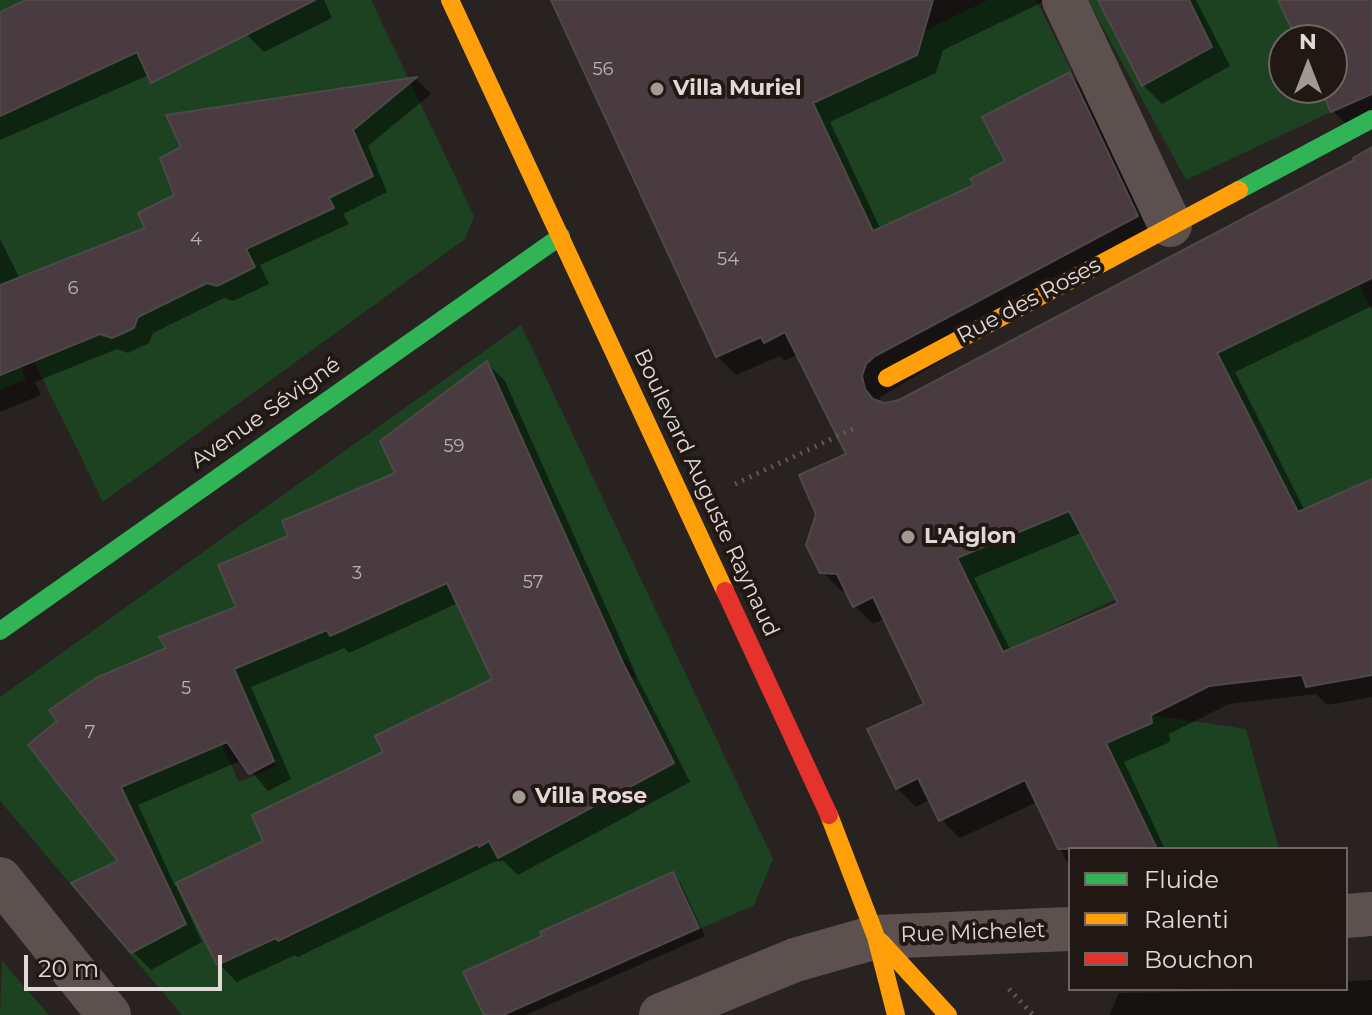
<!DOCTYPE html>
<html>
<head>
<meta charset="utf-8">
<style>
	body { margin:0 }
	#map { position:relative; width:1372px; height:1015px; overflow:hidden; background:#282320; font-family:Montserrat,sans-serif }
	canvas { display:block }
	.legend { position:absolute; left:1068px; top:847px; width:280px; height:144px; box-sizing:border-box; background:#221813; border:2px solid #6e6561; margin:0; padding:10px 14px; list-style:none; font-size:24px; color:#e0d9d6 }
	.legend li { display:flex; align-items:center; gap:16px; height:40px }
	.legend b { width:40px; border:2px solid #6e6561 }
	.north { position:absolute; left:1268px; top:24px; width:80px; height:80px; box-sizing:border-box; background:#221813; border:2px solid #6e6561; border-radius:50%; rotate:0deg; font-size:22px; font-weight:700; line-height:32px; text-align:center; color:#e0d9d6 }
	.north::after { content:''; display:block; margin:auto; width:28px; height:36px; background:#a09996; clip-path:polygon(50% 0,100% 100%,50% 72%,0 100%) }
	.scale { position:absolute; left:24px; top:955px; width:198px; height:36px; box-sizing:border-box; border:4px solid #e0d9d6; border-top:0; padding-left:10px; font-size:24px; line-height:28px; white-space:nowrap; color:#e0d9d6; -webkit-text-stroke:6px #221813; paint-order:stroke }
</style>
</head>
<body>
<div id="map">
<canvas width="1372" height="1015"></canvas>
<ul class="legend">
<li><b style="height:10px;background:#30b455"></b>Fluide</li>
<li><b style="height:10px;background:#ff9f0a"></b>Ralenti</li>
<li><b style="height:10px;background:#e5322d"></b>Bouchon</li>
</ul>
<div class="north">N</div>
<div class="scale">20 m</div>
</div>
<script>
const ctx = document.querySelector('canvas').getContext('2d');
ctx.lineJoin = 'round';
function paint(path, color) {
  ctx.fillStyle = color;
  ctx.fill(path, 'evenodd');
}
function poly(rows) {
  const path = new Path2D();
  for (const r of rows) {
    path.moveTo(r[0], r[1]);
    for (let i = 2; i < r.length; i += 2) path.lineTo(r[i], r[i + 1]);
  }
  return path;
}
function stroke(path, color, width, dash) {
  ctx.strokeStyle = color;
  ctx.lineWidth = width;
  ctx.lineCap = dash ? 'butt' : 'round';
  ctx.setLineDash(dash || []);
  ctx.stroke(path);
}
function write(font, color, halo, rows, align = 'center') {
  ctx.font = font + ' Montserrat,sans-serif';
  ctx.lineWidth = 8;
  ctx.setLineDash([]);
  ctx.textBaseline = 'middle';
  ctx.strokeStyle = halo;
  ctx.fillStyle = color;
  for (const [text, x, y, turn = 0] of rows) {
    ctx.save();
    ctx.translate(x, y);
    ctx.rotate((+turn || 0) * Math.PI / 180);
    ctx.textAlign = isNaN(turn) ? turn : align;
    if (halo) ctx.strokeText(text, 0, 0);
    ctx.fillText(text, 0, 0);
    ctx.restore();
  }
}
paint(poly([
	[0,0,371,0,474,216,465,239,103,502,34,361,21,366,26,379,0,390],
	[988,0,1036,0,1072,71,982,117,1005,161,971,179,982,200,886,260,814,149,798,6,918,34],
	[1088,0,1306,0,1283,12,1297,40,1284,40,1284,88,1320,88,1331,112,1186,180],
	[1359,284,1372,310,1372,479,1003,652,957,558,1069,511,1100,568,1283,483,1217,353],
	[521,325,773,859,754,905,505,1015,501,1015,545,934,464,972,484,1015,182,1015,0,801,0,697],
	[478,367,493,373,600,612,393,467,380,441],
	[282,521,419,595,330,636],
	[268,544,309,637,258,659,219,565],
	[627,660,635,676,627,680,644,717,651,716,673,764,603,802,558,713,571,688],
	[73,693,80,702,112,776,67,795,28,745,57,721,49,710],
	[259,728,276,766,239,782,222,745],
	[448,776,579,810,495,851,489,841,479,847],
	[148,846,163,876,153,882,170,932,131,953,71,883],
	[176,883,307,922,307,929,281,942,275,938,217,965],
	[1151,715,1246,729,1279,849,1146,849,1099,746],
	[2,961,49,1015,0,1015]
]), '#1d4221');
paint(poly([
	[29,0,324,0,332,18,264,52,245,33,0,140,0,12],
	[554,0,1047,0,943,50,936,73,830,122,881,230,977,186,1008,162,1070,74,1089,94,1156,235,880,397,882,404,899,402,1357,161,1372,150,1372,306,1235,372,1305,511,1372,480,1372,697,1327,705,1316,694,1229,704,1169,734,1170,742,1124,762,1165,849,1070,849,1070,868,1037,802,960,838,941,819,931,799,916,807,897,788,927,705,886,618,873,624,854,605,847,591,841,591,822,571,849,455,798,354,785,361,780,356,736,375,717,356],
	[1083,532,1121,604,1011,651,974,578],
	[1100,0,1196,0,1230,66,1162,104,1143,85],
	[1308,0,1372,0,1372,121,1352,130,1333,111,1322,88,1332,88,1332,40,1299,40],
	[416,79,431,94,368,146,387,192,343,214,349,224,260,265,269,284,233,301,224,298,153,333,149,343,128,353,117,349,35,382,41,395,0,412,0,239,20,279,148,229,177,196,183,148,205,111],
	[487,363,505,381,639,681,690,782,518,875,503,861,496,861,298,957,295,955,237,982,219,964,180,886,177,888,202,942,151,970,133,952,121,862,31,745,169,649,239,608,291,537,398,474],
	[458,603,495,680,386,753,266,842,175,886,138,805,242,760,268,791,291,779,251,687,344,648,349,653],
	[672,875,680,882,705,936,526,1015,486,1015],
	[1372,980,1372,1015,1109,1015,1119,993,1346,989,1346,981]
]), '#0007');
const building = poly([
	[26,0,315,0,151,83,137,52,0,116,0,12,26,0],
	[551,0,933,0,917,55,813,103,873,231,974,185,970,179,1005,161,982,117,1070,72,1138,216,875,356,866,364,862,376,865,389,873,399,885,403,899,400,1354,160,1353,158,1372,147,1372,278,1217,353,1298,512,1372,479,1372,675,1306,687,1302,675,1209,686,1151,715,1152,723,1106,743,1157,849,1058,849,1025,780,939,821,918,778,896,789,867,729,924,704,873,597,853,607,837,574,820,573,806,545,816,514,799,475,846,454,785,332,764,343,761,337,716,357,551,0],
	[1069,511,1118,603,1003,652,957,558,1069,511],
	[1098,0,1189,0,1212,47,1142,86,1098,0],
	[1278,0,1372,0,1372,94,1331,112,1320,88,1332,88,1332,40,1297,40,1278,0],
	[417,77,353,130,373,176,329,198,334,208,246,249,255,267,217,286,207,283,138,317,134,328,112,338,100,334,0,375,0,285,145,228,138,213,174,195,160,158,181,147,166,115,417,77],
	[487,361,622,661,674,763,498,858,489,841,479,847,478,844,278,941,276,938,217,965,176,883,263,841,252,815,383,752,375,736,492,679,447,583,330,636,327,630,234,669,274,761,249,774,227,742,121,787,186,924,131,953,71,883,118,861,28,745,57,721,49,710,96,678,166,648,159,637,236,607,218,565,288,536,282,521,395,473,380,441,487,361],
	[673,872,699,928,503,1015,484,1015,463,972,542,936,540,932,673,872]
]);
paint(building, '#493b40');
stroke(building, '#4d4948', 2);
stroke(poly([
	[735,484,857,427],
	[1009,989,1033,1015]
]), '#605956', 5, [2, 6]);
stroke(poly([
	[1064,0,1170,225],
	[0,879,109,1015],
	[1346,916,1372,914],
	[661,1015,795,960,876,937,1070,929]
]), '#5c514e', 44);
stroke(poly([
	[1239,190,1372,119],
	[0,631,561,236]
]), '#30b455', 18);
stroke(poly([
	[450,0,725,591],
	[887,378,1239,190],
	[829,815,876,937,896,1015],
	[881,942,948,1015]
]), '#ff9f0a', 18);
stroke(poly([
	[725,591,829,815]
]), '#e5322d', 18);
for (const [x, y, r, color] of [
	[657,89,8,"#a09996"],
	[908,537,8,"#a09996"],
	[519,797,8,"#a09996"]
]) {
  const dot = new Path2D();
  dot.arc(x, y, r, 0, 2 * Math.PI);
  ctx.fillStyle = color;
  ctx.fill(dot);
  stroke(dot, '#221813', 3);
}
write('18px', '#bab2b0', null, [
	["56",603,70],
	["4",196,240],
	["54",728,260],
	["6",73,289],
	["59",454,447],
	["3",357,574],
	["57",533,583],
	["5",186,689],
	["7",90,733]
]);
write('bold 22px', '#e0d9d6', '#221813', [
	["Villa Muriel",673,89],
	["L'Aiglon",924,537],
	["Villa Rose",535,797]
], 'left');
write('22px', '#e0d9d6', '#221813', [
	["Rue des Roses",1029,301,-28],
	["Avenue Sévigné",266,413,-35],
	["Boulevard Auguste Raynaud",706,493,65],
	["Rue Michelet",973,933,-2]
]);
</script>
</body>
</html>
